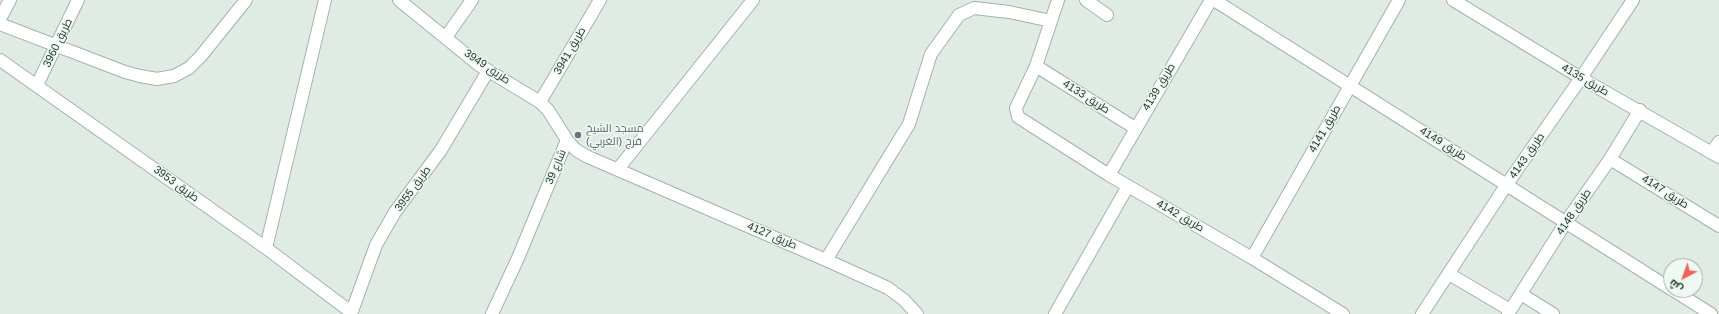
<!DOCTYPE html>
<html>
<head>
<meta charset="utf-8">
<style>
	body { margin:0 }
	#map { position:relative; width:1719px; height:314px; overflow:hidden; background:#e0ebe4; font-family:Arial,Cairo,sans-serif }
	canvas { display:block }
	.north { position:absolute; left:1663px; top:258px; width:40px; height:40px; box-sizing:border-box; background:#f0f8f3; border:1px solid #9daca5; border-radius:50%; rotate:221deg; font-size:11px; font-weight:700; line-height:16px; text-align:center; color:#213b2f }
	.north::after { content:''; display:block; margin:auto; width:14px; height:18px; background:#f36057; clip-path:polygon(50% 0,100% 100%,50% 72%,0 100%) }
</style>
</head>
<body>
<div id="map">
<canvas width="1719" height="314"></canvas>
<div class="north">ش</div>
</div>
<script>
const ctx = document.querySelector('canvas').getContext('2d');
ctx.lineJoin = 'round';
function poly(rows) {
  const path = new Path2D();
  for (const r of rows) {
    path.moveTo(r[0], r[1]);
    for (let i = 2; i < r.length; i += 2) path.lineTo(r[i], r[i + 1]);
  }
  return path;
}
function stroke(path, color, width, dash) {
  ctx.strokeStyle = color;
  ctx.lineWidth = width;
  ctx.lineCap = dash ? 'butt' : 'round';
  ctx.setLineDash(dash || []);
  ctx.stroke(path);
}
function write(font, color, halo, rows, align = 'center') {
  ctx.font = font + ' Arial,Cairo,sans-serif';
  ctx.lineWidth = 3;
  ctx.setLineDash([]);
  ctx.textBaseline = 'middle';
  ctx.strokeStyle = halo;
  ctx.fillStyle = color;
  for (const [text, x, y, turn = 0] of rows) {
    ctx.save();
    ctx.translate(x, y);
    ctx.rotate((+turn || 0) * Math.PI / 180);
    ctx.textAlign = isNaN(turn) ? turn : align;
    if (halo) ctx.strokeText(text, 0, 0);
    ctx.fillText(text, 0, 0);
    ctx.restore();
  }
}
const street = poly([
	[399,0,479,65,540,102,548,110,567,140,576,150,586,156,826,260,888,288,904,300,917,314],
	[1058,0,1036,66,1016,108,1018,117,1109,175,1252,258,1343,314],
	[1086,0,1107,15],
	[1214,0,1671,289],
	[1453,0,1581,78,1719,157],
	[0,19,10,0],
	[0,24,125,72,140,76,157,79,174,76,189,68,201,56,246,0],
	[446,37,472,0],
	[0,60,266,248,351,312],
	[1036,66,1135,128],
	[37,85,78,0],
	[540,102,600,0],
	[1712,152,1719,142],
	[1610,159,1719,226],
	[618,169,753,0],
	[1109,175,1211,0],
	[266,248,325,0],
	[1252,258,1399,0],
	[826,260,909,124,931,54,959,15,974,8,1009,12,1051,21],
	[1449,274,1510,310],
	[1673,290,1711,314],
	[1521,294,1553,314],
	[351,314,376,245,395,212,441,150,488,71],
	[492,314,518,258,567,140],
	[1055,314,1128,186],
	[1422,314,1507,184,1581,78,1633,0],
	[1508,314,1566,222,1610,159,1640,110]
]);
stroke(street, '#a3b3aa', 14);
stroke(street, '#fff', 12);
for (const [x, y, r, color] of [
	[578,135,4,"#6b7280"]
]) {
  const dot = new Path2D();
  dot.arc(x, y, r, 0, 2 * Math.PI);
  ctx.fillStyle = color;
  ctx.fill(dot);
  stroke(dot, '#f0f8f3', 1.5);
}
write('11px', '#213b2f', '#f0f8f3', [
	["طريق 3960",58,43,-64],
	["طريق 3941",570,51,-60],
	["طريق 3949",487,67,34],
	["طريق 4135",1585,80,30],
	["طريق 4139",1159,87,-59],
	["طريق 4133",1086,97,32],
	["طريق 4141",1325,129,-60],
	["طريق 4149",1443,144,32],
	["طريق 4143",1527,156,-55],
	["شارع 39",556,167,-67],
	["طريق 3953",176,184,36],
	["طريق 3955",413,189,-54],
	["طريق 4147",1665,192,32],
	["طريق 4148",1574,212,-56],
	["طريق 4142",1180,216,30],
	["طريق 4127",772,236,23]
]);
write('11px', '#5b616d', '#f0f8f3', [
	["مسجد الشيخ",586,129],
	["فرج (الغربي)",586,142]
], 'left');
</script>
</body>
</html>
